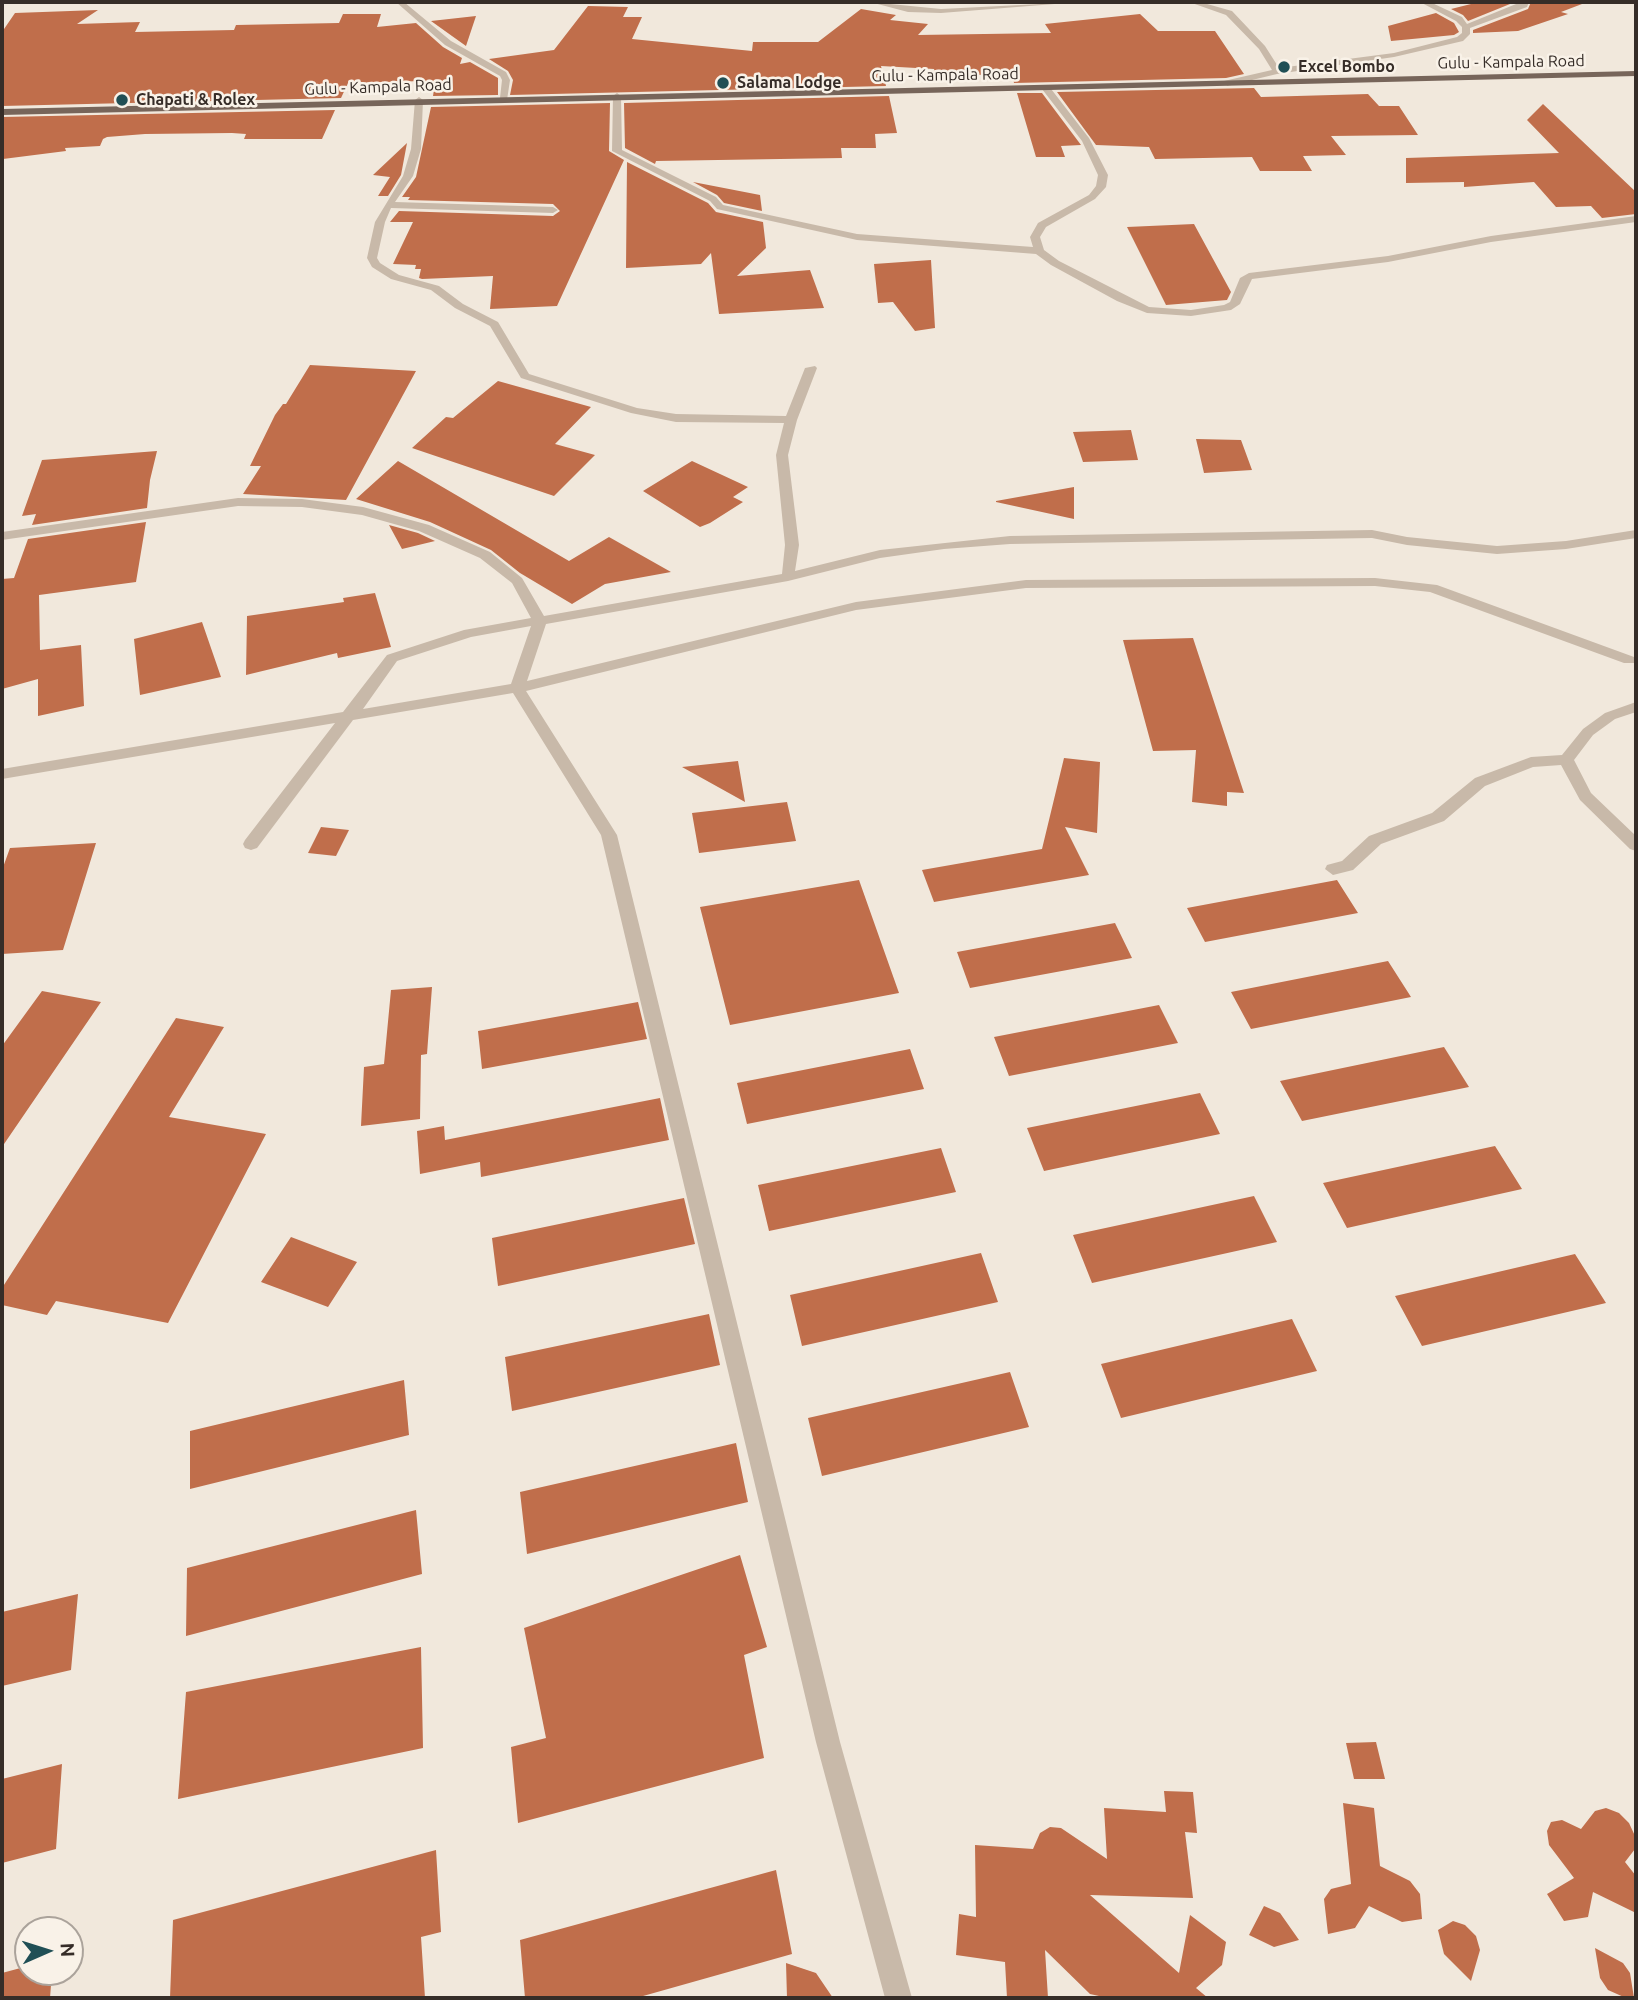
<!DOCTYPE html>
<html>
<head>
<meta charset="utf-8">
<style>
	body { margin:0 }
	#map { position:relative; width:1638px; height:2000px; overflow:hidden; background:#f1e8dc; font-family:Ubuntu,sans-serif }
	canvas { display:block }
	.frame { position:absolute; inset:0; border:4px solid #362d28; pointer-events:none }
	.north { position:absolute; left:14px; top:1916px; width:70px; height:70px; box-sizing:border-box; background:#f9f2e8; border:2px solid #aba39b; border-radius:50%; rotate:87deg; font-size:19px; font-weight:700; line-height:28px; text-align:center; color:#362d28 }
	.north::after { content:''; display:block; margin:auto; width:24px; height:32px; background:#204f55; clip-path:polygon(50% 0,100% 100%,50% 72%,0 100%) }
</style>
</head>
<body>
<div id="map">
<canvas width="1638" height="2000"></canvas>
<div class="frame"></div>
<div class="north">N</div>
</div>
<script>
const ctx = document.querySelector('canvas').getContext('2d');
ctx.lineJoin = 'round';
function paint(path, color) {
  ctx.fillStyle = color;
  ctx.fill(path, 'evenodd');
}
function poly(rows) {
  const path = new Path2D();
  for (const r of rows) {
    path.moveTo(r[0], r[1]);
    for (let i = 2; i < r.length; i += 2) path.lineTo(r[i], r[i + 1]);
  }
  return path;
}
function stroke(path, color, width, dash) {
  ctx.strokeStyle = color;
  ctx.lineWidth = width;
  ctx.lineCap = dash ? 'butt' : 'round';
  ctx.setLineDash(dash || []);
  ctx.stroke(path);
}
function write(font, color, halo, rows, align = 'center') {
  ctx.font = font + ' Ubuntu,sans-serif';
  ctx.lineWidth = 5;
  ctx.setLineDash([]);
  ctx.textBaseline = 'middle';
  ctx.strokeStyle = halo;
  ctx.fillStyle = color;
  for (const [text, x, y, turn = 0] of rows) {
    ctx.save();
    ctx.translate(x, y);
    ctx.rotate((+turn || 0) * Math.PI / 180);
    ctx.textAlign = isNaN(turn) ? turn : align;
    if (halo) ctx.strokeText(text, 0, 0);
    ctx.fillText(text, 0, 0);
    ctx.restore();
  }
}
paint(poly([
	[1479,2,1515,2,1468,21,1463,15,1451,9],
	[1531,2,1581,2,1582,4,1561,12,1568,14,1518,31,1473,33,1473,30,1528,9],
	[588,6,628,7,623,17,642,17,632,39,752,51,753,42,818,42,861,9,896,15,890,20,928,24,918,35,1051,33,1045,24,1140,14,1158,31,1215,31,1244,74,1226,78,1014,83,1012,74,936,76,934,69,881,66,886,86,510,95,513,80,508,71,489,59,554,50],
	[98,10,77,24,140,22,135,32,234,30,236,25,339,23,343,14,381,14,377,27,416,23,443,47,462,58,460,64,470,62,498,78,498,95,433,96,435,83,422,84,423,81,348,83,341,98,2,106,2,32,15,13],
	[1436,13,1454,23,1459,32,1454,35,1391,41,1388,26],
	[476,16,466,46,431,21],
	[1254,88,1261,97,1368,94,1379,106,1399,106,1418,135,1331,136,1346,155,1303,156,1312,171,1260,171,1252,157,1155,159,1149,147,1096,145,1057,92],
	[1017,93,1042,93,1081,145,1061,146,1065,157,1036,157],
	[889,96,897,133,875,134,876,148,841,148,842,158,656,161,655,164,625,148,624,103],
	[610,103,609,151,624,160,557,306,490,309,493,276,422,279,419,278,421,269,415,269,416,265,393,264,413,222,390,222,399,211,553,216,560,211,553,204,408,200,410,197,402,197,416,177,431,107],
	[1543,104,1636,192,1636,214,1602,218,1591,206,1556,207,1534,182,1464,187,1464,182,1406,183,1406,158,1559,153,1527,120],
	[335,110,322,139,244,139,246,134,232,133,145,134,107,137,103,139,100,146,65,148,66,151,3,159,4,146,2,147,2,117],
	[407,143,401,175,388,196,378,196,390,177,373,175],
	[627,162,708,203,716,212,763,222,766,248,737,276,810,270,824,308,719,314,711,253,701,264,626,268],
	[693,182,760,195,762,211,724,203,717,195],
	[1194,224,1231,292,1227,300,1166,305,1127,227],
	[931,260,935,328,915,331,893,302,878,303,874,264],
	[310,365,416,371,346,500,243,494,261,466,250,466,275,415,283,404,286,404],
	[498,381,591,407,555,444,595,455,554,496,412,448,446,417,453,418],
	[1131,430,1138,460,1083,462,1073,432],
	[1196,439,1241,440,1252,470,1204,473],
	[157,451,150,480,147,508,32,525,36,514,22,516,42,460],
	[398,461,569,561,609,537,671,572,605,584,572,604,520,573,491,550,430,522,356,499],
	[692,461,748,487,733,497,743,502,710,523,700,527,643,491],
	[1074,487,1074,519,996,502,996,501],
	[146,522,136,582,39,595,40,650,81,645,84,706,38,716,38,679,2,689,2,579,14,578,28,539],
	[389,525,418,533,435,541,402,549],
	[375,593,391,647,338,658,337,653,246,675,247,616,344,602,343,598],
	[202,622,221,677,140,695,134,639],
	[1193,638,1244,793,1227,792,1227,806,1192,802,1196,750,1153,751,1123,640],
	[1064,758,1100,762,1097,833,1065,827,1089,875,934,902,922,870,1042,849],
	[738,761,745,802,682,767],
	[787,802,796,841,699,853,692,813],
	[321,827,349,830,336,856,308,853],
	[96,843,63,950,2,954,2,870,10,848],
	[859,880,899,993,730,1025,700,907],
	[1337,880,1358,913,1205,942,1187,908],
	[1115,923,1132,958,970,988,957,952],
	[1388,961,1411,997,1251,1029,1231,992],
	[432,987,427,1054,421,1055,420,1119,361,1126,364,1067,384,1064,391,990],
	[42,991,101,1002,2,1147,2,1046],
	[638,1002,647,1039,482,1069,478,1031],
	[1159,1005,1178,1043,1009,1076,994,1037],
	[176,1018,224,1027,169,1117,266,1134,168,1323,56,1301,47,1315,2,1305,2,1288],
	[1444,1047,1469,1087,1302,1121,1280,1081],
	[910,1049,924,1089,747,1124,737,1083],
	[1200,1093,1220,1134,1044,1171,1027,1128],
	[660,1098,669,1140,481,1177,480,1162,420,1174,417,1131,444,1126,445,1140],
	[1495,1146,1522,1189,1347,1228,1323,1183],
	[941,1148,956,1192,769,1231,758,1185],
	[1254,1196,1277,1242,1092,1283,1073,1235],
	[684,1198,695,1244,498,1286,492,1238],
	[291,1237,357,1262,328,1307,261,1282],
	[981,1253,998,1302,802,1346,790,1295],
	[1575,1254,1606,1303,1422,1346,1395,1296],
	[709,1314,720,1365,512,1411,505,1357],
	[1292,1319,1317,1371,1121,1418,1101,1364],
	[1010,1372,1029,1427,822,1476,808,1418],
	[404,1380,409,1435,190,1489,190,1431],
	[736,1443,748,1502,527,1554,520,1492],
	[416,1510,422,1574,186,1636,187,1568],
	[740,1555,767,1647,744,1655,764,1758,518,1823,511,1747,546,1738,524,1628],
	[78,1594,71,1670,2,1686,2,1612],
	[421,1647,423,1748,178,1799,186,1692],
	[1376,1742,1385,1779,1354,1779,1346,1743],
	[62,1764,56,1849,2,1863,2,1779],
	[1164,1791,1193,1792,1197,1833,1185,1832,1193,1898,1090,1895,1179,1973,1190,1915,1226,1942,1222,1965,1196,1988,1208,1998,1108,1998,1090,1994,1045,1950,1048,1998,1007,1998,1005,1962,956,1955,959,1914,976,1917,975,1845,1033,1849,1040,1833,1050,1827,1061,1828,1107,1859,1104,1808,1166,1812],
	[1343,1803,1374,1808,1380,1866,1410,1881,1420,1894,1422,1919,1402,1922,1369,1906,1355,1928,1328,1934,1324,1899,1331,1889,1351,1884],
	[1606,1808,1619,1813,1629,1823,1635,1836,1635,1849,1625,1862,1636,1876,1636,1913,1593,1892,1588,1917,1564,1921,1547,1894,1574,1878,1549,1845,1547,1831,1551,1822,1562,1820,1581,1829,1595,1811],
	[436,1850,441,1932,421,1937,425,1998,170,1998,173,1920],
	[776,1870,792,1954,636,1998,525,1998,520,1940],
	[1264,1906,1280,1913,1299,1940,1274,1947,1249,1935],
	[1453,1921,1465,1925,1476,1936,1480,1950,1471,1981,1444,1954,1438,1930],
	[1595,1948,1623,1963,1630,1973,1634,1998,1626,1998,1608,1990,1600,1978],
	[786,1963,816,1973,833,1998,787,1998],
	[28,1966,28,1972,52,1972,50,1998,2,1998,2,1973]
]), '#c06e4b');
paint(poly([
	[396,2,404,2,451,41,506,72,510,80,507,100,500,98,502,80,500,76,445,45,396,2],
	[870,2,941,9,1080,2,941,13,908,12,870,2],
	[1189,2,1200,2,1232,11,1265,46,1279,68,1394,53,1457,37,1462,33,1462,27,1456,21,1420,2,1430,2,1462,17,1467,24,1521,2,1529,2,1527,7,1470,28,1470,34,1463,41,1394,57,1277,74,1227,86,1224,81,1272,70,1259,49,1226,15,1189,2],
	[1042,85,1048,85,1089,138,1108,175,1106,187,1095,199,1046,227,1040,237,1044,250,1059,261,1149,307,1191,310,1224,305,1230,302,1240,278,1249,273,1388,256,1491,236,1636,216,1636,222,1491,242,1388,262,1252,279,1240,304,1231,310,1191,316,1147,313,1117,301,1051,265,1036,254,857,240,717,209,710,201,612,151,613,96,617,93,621,96,622,150,716,197,723,205,857,234,1033,247,1030,237,1038,223,1089,195,1096,186,1098,175,1082,141,1042,89,1042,85],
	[419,97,423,100,421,149,413,176,395,202,553,207,558,210,553,213,391,208,385,222,377,258,380,263,399,275,439,286,463,304,498,322,529,374,637,408,676,414,786,416,805,368,815,366,817,368,797,420,788,455,799,545,795,571,880,550,1010,536,1372,530,1407,537,1497,546,1566,541,1636,530,1636,538,1566,549,1497,554,1407,545,1372,538,1010,544,944,549,880,558,788,581,546,624,527,681,856,602,1026,580,1375,578,1437,585,1634,657,1636,660,1634,663,1624,663,1430,592,1375,586,1026,588,856,610,526,691,617,835,840,1742,912,1998,885,1998,816,1742,601,835,513,693,353,720,257,848,251,850,245,848,243,844,245,840,335,723,2,779,2,769,343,712,387,655,464,630,531,618,512,583,480,558,419,531,362,515,302,507,238,506,2,540,2,532,238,498,302,499,363,507,429,525,490,552,522,578,544,616,782,574,785,545,776,455,784,423,676,422,631,413,521,378,490,326,455,308,431,290,391,279,372,267,367,258,375,222,403,176,411,149,415,100,419,97],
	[531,626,511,684,363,709,397,661,471,637,531,626],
	[1636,702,1636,712,1615,719,1593,735,1574,760,1591,793,1636,836,1636,851,1630,849,1580,800,1561,765,1533,767,1485,786,1444,821,1381,844,1353,870,1333,875,1325,869,1327,865,1342,861,1369,836,1432,813,1475,778,1531,757,1562,755,1583,729,1605,713,1636,702]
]), '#c8b9a9');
paint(poly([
	[1636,71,1636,76,2,115,2,109,1636,71]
]), '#77655a');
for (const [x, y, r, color] of [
	[1284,67,7,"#204f55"],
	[723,83,7,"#204f55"],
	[122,100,7,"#204f55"]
]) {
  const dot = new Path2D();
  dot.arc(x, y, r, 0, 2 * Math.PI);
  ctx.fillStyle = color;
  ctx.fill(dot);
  stroke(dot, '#f9f2e8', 2.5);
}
write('16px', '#362d28', '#f9f2e8', [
	["Gulu - Kampala Road",1511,62,-1],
	["Gulu - Kampala Road",945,75,-1],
	["Gulu - Kampala Road",378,87,-2]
]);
write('bold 16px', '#362d28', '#f9f2e8', [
	["Excel Bombo",1298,67],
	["Salama Lodge",737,83],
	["Chapati & Rolex",136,100]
], 'left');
</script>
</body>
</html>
